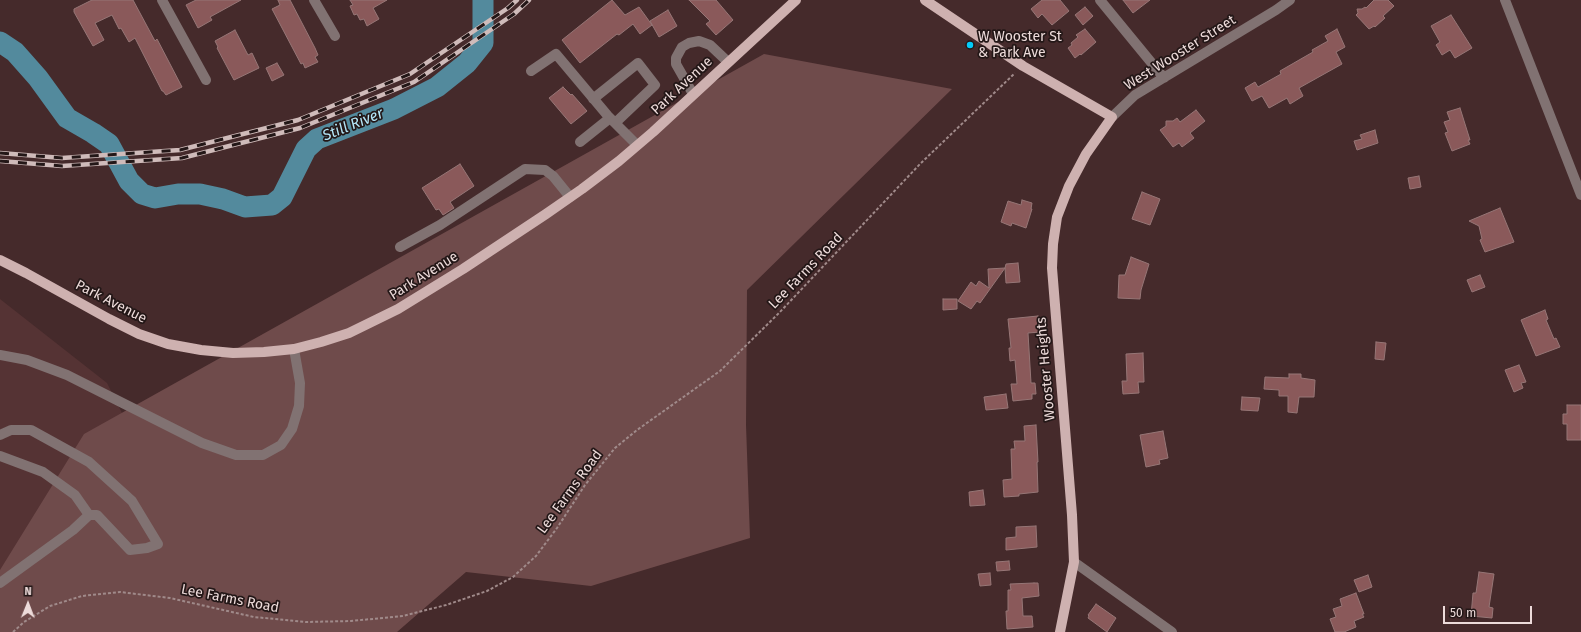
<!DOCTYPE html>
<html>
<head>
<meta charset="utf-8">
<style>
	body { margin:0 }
	#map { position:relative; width:1581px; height:632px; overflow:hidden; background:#452a2b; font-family:"Fira Sans",sans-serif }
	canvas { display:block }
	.north { position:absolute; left:8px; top:584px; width:40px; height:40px; -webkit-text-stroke:3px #231717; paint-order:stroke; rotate:1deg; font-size:11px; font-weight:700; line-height:16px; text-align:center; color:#eddbda }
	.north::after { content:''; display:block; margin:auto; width:14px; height:18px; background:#eddbda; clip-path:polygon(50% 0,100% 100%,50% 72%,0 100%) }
	.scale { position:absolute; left:1443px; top:606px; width:89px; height:18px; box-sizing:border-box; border:2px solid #eddbda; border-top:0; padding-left:5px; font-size:12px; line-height:14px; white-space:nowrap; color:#eddbda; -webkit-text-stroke:3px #231717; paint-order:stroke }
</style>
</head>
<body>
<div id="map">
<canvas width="1581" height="632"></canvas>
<div class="north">N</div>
<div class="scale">50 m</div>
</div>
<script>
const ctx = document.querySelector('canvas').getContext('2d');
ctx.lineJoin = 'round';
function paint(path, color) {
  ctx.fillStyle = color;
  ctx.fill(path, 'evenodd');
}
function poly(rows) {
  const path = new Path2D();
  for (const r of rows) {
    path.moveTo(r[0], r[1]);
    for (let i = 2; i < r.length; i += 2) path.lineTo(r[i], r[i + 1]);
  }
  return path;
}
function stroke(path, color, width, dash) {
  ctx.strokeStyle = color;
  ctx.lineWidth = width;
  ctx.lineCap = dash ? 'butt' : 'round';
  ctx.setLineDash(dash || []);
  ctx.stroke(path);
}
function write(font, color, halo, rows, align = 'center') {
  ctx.font = font + ' "Fira Sans",sans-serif';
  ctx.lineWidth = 3.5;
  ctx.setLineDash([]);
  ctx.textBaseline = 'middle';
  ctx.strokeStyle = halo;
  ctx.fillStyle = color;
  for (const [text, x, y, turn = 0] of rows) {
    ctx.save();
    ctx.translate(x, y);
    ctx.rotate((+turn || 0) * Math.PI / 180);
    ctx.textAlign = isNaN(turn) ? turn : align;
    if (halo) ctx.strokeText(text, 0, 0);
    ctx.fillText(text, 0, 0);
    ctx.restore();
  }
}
paint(poly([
	[0,299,107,383,195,559,0,613]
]), '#553334');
paint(poly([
	[764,54,952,89,747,290,746,425,750,538,591,586,466,572,397,632,0,632,0,570,84,434]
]), '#6f4b4b');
stroke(poly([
	[0,42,15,52,38,78,67,118,93,133,109,144,129,181,142,194,155,198,178,194,200,194,223,199,245,207,272,205,282,197,306,149,317,139,394,109,437,87,467,63,483,43,483,0]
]), '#538a9d', 21);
const building = poly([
	[92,0,133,0,155,41,157,39,182,87,166,95,163,91,162,91,135,38,129,42,121,28,119,29,112,15,95,23,104,40,93,46,74,12,74,9,92,0],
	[196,0,241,0,210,17,212,20,198,28,186,5,196,0],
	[278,0,290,0,315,48,318,55,315,57,318,62,305,68,303,63,301,64,272,9,280,5,278,0],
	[350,0,387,0,373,8,379,19,367,26,364,19,360,20,357,14,354,15,350,6,353,5,350,0],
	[612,0,625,15,639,7,652,25,640,34,633,24,619,35,617,34,580,63,562,40,612,0],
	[689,0,716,0,733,20,716,35,706,24,710,21,689,0],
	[1042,0,1060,0,1069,11,1052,25,1042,14,1038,18,1031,9,1042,0],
	[1123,0,1150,0,1133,13,1123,0],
	[1374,0,1388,0,1394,6,1383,16,1385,18,1375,27,1374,26,1369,29,1356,15,1358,13,1357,9,1362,9,1365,7,1366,8,1374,0],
	[1085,7,1093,16,1083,25,1075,15,1085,7],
	[668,10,677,26,659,37,650,21,668,10],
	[1451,15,1472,48,1455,58,1450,50,1442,55,1436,45,1440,42,1431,26,1451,15],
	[1085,29,1096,42,1081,55,1080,54,1075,58,1068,48,1072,45,1071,43,1078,37,1076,35,1085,29],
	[1337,29,1345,47,1336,52,1342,64,1299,88,1303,96,1290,104,1287,98,1269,108,1262,96,1252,101,1245,88,1255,82,1258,87,1281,74,1280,71,1313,52,1312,50,1328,41,1325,36,1337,29],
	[235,30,248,55,252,53,259,68,234,80,217,48,218,47,215,41,235,30],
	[277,63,284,75,272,81,266,68,277,63],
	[563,87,571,95,572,94,587,111,571,124,549,98,563,87],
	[1460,108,1470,140,1468,140,1470,144,1452,151,1445,133,1448,132,1444,122,1450,120,1447,112,1460,108],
	[1196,110,1205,121,1190,133,1194,138,1182,147,1179,143,1173,147,1160,130,1166,126,1166,121,1173,121,1177,118,1180,122,1196,110],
	[1375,130,1378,143,1357,150,1354,141,1362,139,1360,135,1375,130],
	[460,164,474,186,450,202,454,208,443,215,439,209,436,210,422,188,460,164],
	[1419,176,1421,187,1410,189,1408,178,1419,176],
	[1142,192,1160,199,1150,225,1132,219,1142,192],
	[1022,200,1032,203,1031,209,1032,209,1026,228,1012,223,1011,226,1001,222,1008,201,1021,205,1022,200],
	[1500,208,1514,242,1485,252,1480,240,1482,239,1479,226,1469,221,1500,208],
	[1131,257,1149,264,1141,290,1140,299,1118,298,1119,275,1125,275,1131,257],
	[1018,263,1020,282,1006,283,1005,268,980,303,977,301,971,309,958,301,971,282,976,286,979,281,989,288,988,269,1005,268,1006,264,1018,263],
	[1480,275,1485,287,1472,292,1467,280,1480,275],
	[943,299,957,299,957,309,943,310,943,299],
	[1545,310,1548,319,1546,320,1554,339,1556,338,1560,347,1536,356,1521,320,1545,310],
	[1038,316,1040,332,1028,333,1031,383,1035,383,1036,394,1032,394,1032,399,1013,401,1011,384,1017,384,1015,360,1010,361,1009,348,1011,348,1008,319,1038,316],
	[1376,342,1386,343,1384,360,1375,359,1376,342],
	[1143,353,1144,382,1138,382,1139,393,1123,394,1122,381,1127,381,1126,354,1143,353],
	[1519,365,1526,382,1521,383,1523,388,1514,392,1505,370,1519,365],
	[1289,374,1301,374,1301,378,1315,380,1314,397,1299,397,1297,413,1288,412,1288,396,1279,396,1279,390,1264,389,1265,377,1289,378,1289,374],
	[1006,394,1008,408,986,410,984,397,1006,394],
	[1242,397,1260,398,1258,411,1241,410,1242,397],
	[1567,405,1581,405,1581,440,1567,440,1567,424,1563,424,1563,414,1567,414,1567,405],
	[1036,425,1038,462,1037,462,1038,492,1019,494,1019,496,1004,497,1003,480,1012,479,1011,449,1015,449,1014,441,1025,441,1024,426,1036,425],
	[1163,431,1168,458,1159,460,1160,464,1146,467,1140,435,1163,431],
	[983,490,985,505,970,506,969,492,983,490],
	[1036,526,1037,547,1006,550,1006,538,1016,537,1016,527,1036,526],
	[1009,561,1010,570,997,571,996,562,1009,561],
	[1479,572,1494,574,1489,607,1493,608,1492,618,1471,616,1473,593,1476,593,1479,572],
	[990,573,991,585,980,586,978,574,990,573],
	[1368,575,1372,587,1359,592,1354,580,1368,575],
	[1034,583,1038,583,1039,596,1022,598,1023,616,1032,616,1033,627,1007,629,1006,611,1008,611,1008,590,1011,590,1010,584,1034,583],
	[1356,593,1364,614,1362,614,1364,617,1354,621,1356,627,1344,632,1335,632,1330,619,1336,617,1333,609,1342,606,1340,599,1356,593],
	[1096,604,1116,618,1107,632,1088,618,1089,616,1088,615,1096,604]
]);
paint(building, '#8a595a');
stroke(building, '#967676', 1);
stroke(poly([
	[13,632,24,622,50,606,82,596,120,592,170,598,254,617,306,622,351,621,403,616,446,605,487,591,513,577,536,556,557,528,585,485,615,448,637,430,720,371,779,313,920,164,1015,73]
]), '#a08a8a', 2, [3, 2]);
stroke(poly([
	[162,0,206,80],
	[314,0,335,36],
	[1100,0,1164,78],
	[1505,0,1581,195],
	[531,71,556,54,608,116,637,145],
	[693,94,676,64,676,58,682,47,689,43,699,41,710,45,728,62],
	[593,99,638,63,655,85,615,123],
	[1112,117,1135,95,1276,10,1290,0],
	[580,142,610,118],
	[400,247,440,225,525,169,545,170,553,176,570,197],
	[0,355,27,360,67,375,202,443,236,455,263,455,281,445,292,429,299,406,300,383,294,349],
	[0,435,11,430,31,430,89,462,132,501,158,544,147,548,130,550,97,515,89,515,73,530,0,583],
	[0,456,43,472,75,495,89,515],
	[1074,562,1172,632]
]), '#817272', 10);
stroke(poly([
	[925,0,1023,66,1112,117,1086,154,1069,186,1057,217,1053,244,1052,268,1072,515,1074,562,1060,632],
	[0,260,26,273,109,319,139,334,168,344,201,350,233,353,264,352,294,349,321,342,349,333,398,309,463,269,546,214,582,189,619,161,653,132,796,0]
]), '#ceb1b0', 10);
const rail = poly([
	[0,153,62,158,180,150,298,120,410,74,508,8,517,0],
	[0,161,62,166,182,158,300,128,414,82,514,14,529,0]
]);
stroke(rail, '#cfbbba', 4.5);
stroke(rail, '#231717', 3, [9]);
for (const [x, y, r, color] of [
	[970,45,4,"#03cbf9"]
]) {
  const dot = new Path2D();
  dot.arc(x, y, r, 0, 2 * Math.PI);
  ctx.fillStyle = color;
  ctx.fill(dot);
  stroke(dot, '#231717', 1.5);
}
write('14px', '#eddbda', '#231717', [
	["W Wooster St",978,37],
	["& Park Ave",978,53]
], 'left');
write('14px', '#eddbda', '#231717', [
	["West Wooster Street",1180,53,-32],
	["Park Avenue",682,86,-43],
	["Lee Farms Road",806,271,-46],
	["Park Avenue",424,276,-32],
	["Park Avenue",111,302,27],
	["Wooster Heights",1046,369,-95],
	["Lee Farms Road",570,492,-54],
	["Lee Farms Road",230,599,11]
]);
write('italic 15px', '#b4e6f8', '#231717', [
	["Still River",353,125,-22]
]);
</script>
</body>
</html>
